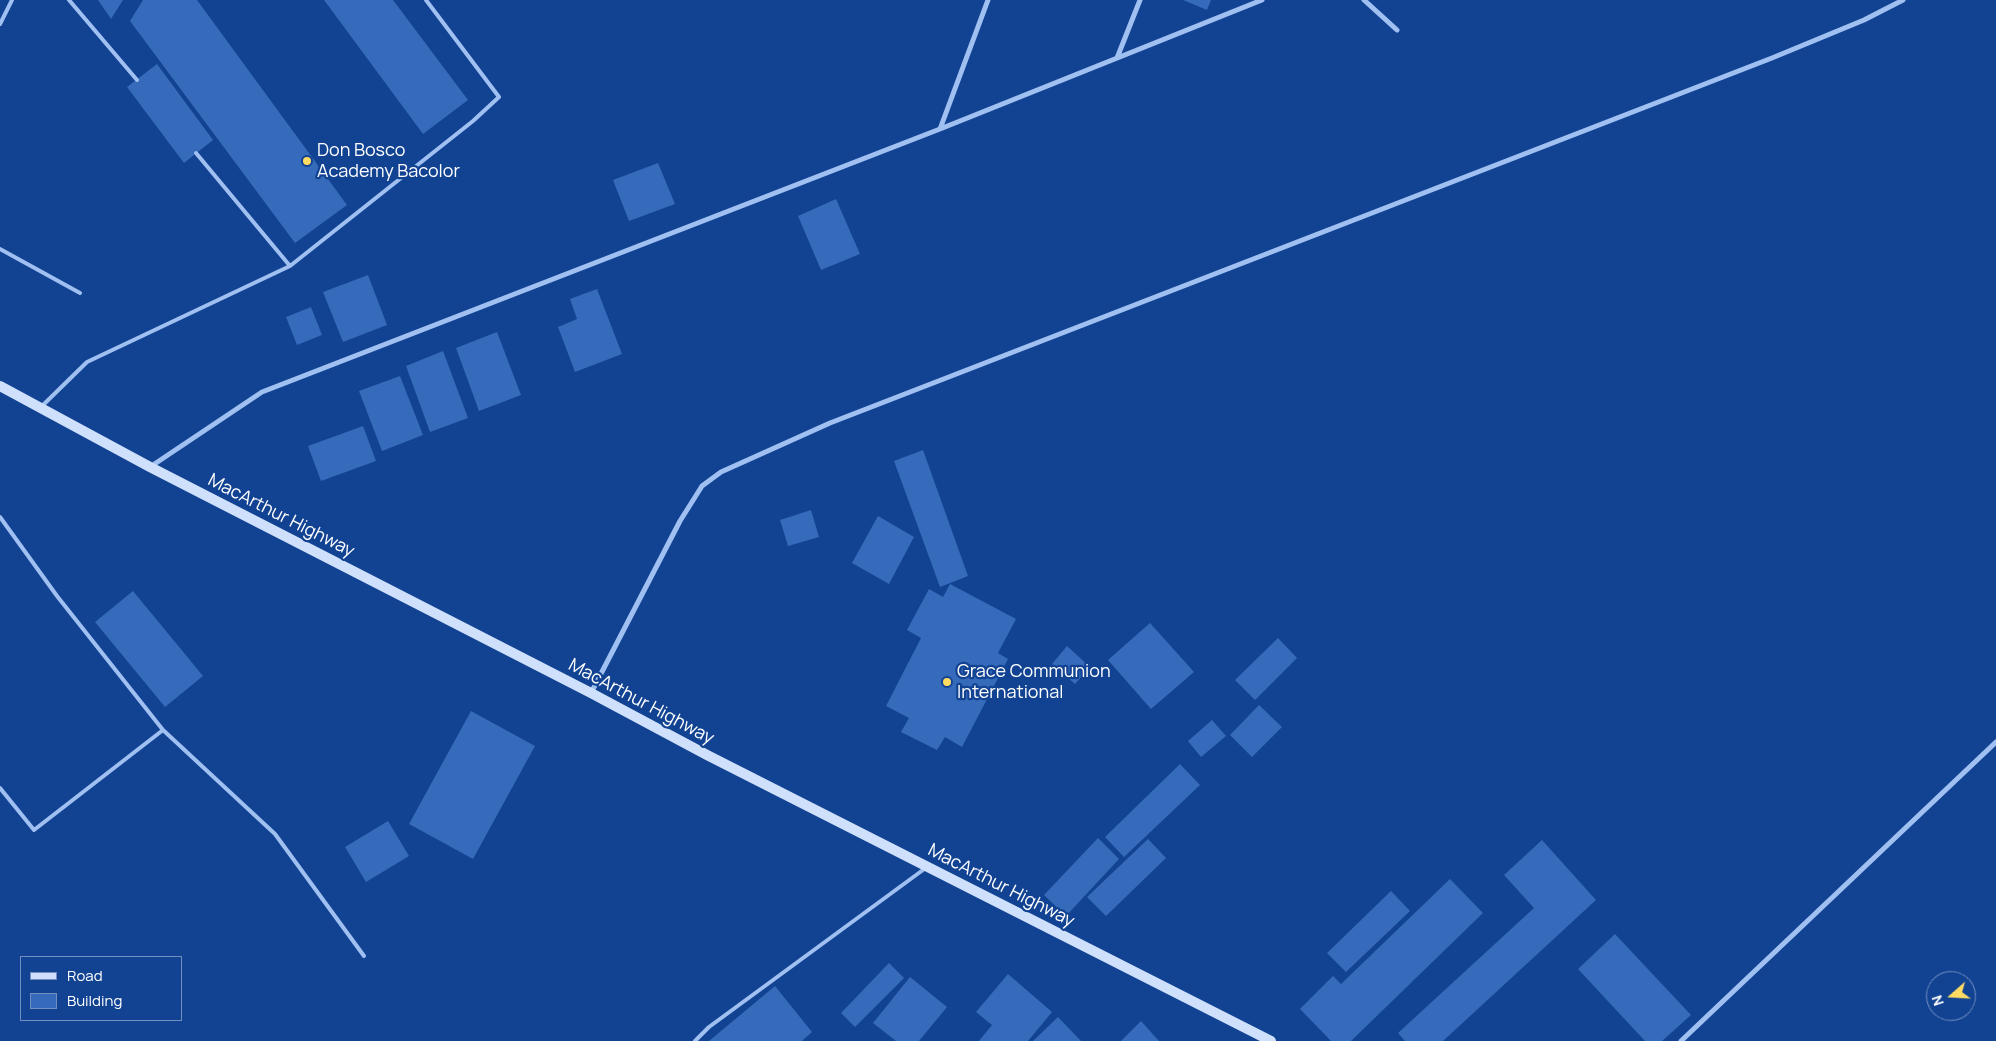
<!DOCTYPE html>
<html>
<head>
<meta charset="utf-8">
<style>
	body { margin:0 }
	#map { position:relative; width:1996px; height:1041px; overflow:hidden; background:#124393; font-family:Manrope,sans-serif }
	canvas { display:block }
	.legend { position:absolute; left:20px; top:956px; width:162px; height:65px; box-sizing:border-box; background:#124393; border:1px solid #718ebe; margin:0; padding:6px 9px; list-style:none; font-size:15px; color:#fff }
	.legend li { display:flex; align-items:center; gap:10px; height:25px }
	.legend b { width:25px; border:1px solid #718ebe }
	.north { position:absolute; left:1926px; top:971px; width:50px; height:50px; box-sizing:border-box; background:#124393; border:1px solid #718ebe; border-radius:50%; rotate:251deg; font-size:14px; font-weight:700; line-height:20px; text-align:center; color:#fff }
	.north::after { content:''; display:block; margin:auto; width:18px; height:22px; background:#ffdb61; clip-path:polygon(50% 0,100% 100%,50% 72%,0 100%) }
</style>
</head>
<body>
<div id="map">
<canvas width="1996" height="1041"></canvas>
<ul class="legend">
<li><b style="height:6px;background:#cfe0fc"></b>Road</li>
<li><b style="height:14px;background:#366aba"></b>Building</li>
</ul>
<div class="north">N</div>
</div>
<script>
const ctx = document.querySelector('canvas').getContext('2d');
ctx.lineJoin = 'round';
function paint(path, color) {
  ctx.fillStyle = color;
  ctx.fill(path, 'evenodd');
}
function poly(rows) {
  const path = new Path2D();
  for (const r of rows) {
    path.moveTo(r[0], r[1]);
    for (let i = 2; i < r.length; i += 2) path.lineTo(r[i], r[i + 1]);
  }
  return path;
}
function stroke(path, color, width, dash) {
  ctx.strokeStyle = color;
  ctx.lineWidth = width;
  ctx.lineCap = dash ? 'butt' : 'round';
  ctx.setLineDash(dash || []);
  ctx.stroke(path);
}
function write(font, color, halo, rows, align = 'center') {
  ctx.font = font + ' Manrope,sans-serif';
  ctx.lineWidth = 4.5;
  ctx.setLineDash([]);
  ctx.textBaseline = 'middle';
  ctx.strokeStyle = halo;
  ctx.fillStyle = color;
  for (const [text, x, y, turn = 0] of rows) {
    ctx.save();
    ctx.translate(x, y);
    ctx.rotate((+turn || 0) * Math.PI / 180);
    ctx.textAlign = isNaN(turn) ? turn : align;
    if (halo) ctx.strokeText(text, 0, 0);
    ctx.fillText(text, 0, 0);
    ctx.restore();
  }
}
paint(poly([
	[98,0,123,0,111,19],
	[143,0,197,0,347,205,295,243,130,21],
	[324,0,393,0,468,100,423,134],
	[1183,0,1211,0,1207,10],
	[157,64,213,140,184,163,127,87],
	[658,163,675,204,629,221,613,180],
	[836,199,860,254,821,270,798,216],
	[368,275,387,325,343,342,323,292],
	[597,289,622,354,575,372,558,327,577,319,570,299],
	[311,307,322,335,297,345,286,317],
	[497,332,521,395,479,411,456,348],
	[443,351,468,418,430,432,406,366],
	[400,376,423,435,382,451,359,391],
	[363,426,376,461,321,481,308,446],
	[923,450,968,576,940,587,894,461],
	[811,510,819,537,788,546,780,520],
	[878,516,914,537,889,584,852,563],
	[950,584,1016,619,998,653,1008,659,962,747,945,737,937,750,901,732,909,718,886,706,921,638,907,630,929,589,943,597],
	[133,591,203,676,165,707,95,622],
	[1150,623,1194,672,1151,709,1108,660],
	[1278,638,1297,658,1255,700,1235,680],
	[1067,646,1090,667,1075,684,1052,664],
	[1259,705,1282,727,1252,757,1230,735],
	[471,711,535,746,473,859,409,824],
	[1212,720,1226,736,1201,757,1188,741],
	[1180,764,1200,785,1124,857,1105,837],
	[388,821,409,856,366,882,345,847],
	[1098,838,1119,859,1066,916,1044,895],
	[1148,839,1166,858,1106,916,1087,897],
	[1542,840,1596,900,1443,1041,1405,1041,1398,1033,1534,908,1504,875],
	[1450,879,1483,913,1351,1041,1331,1041,1300,1009,1333,976,1341,984],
	[1391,891,1410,911,1346,972,1327,953],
	[1615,934,1691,1015,1662,1041,1645,1041,1578,969],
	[889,963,904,978,855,1027,841,1013],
	[1008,974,1052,1012,1028,1041,979,1041,992,1025,976,1012],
	[910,977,947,1007,919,1041,896,1041,873,1023],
	[775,986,812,1032,802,1041,709,1041],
	[1058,1017,1081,1041,1033,1041],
	[1141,1021,1159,1041,1121,1041]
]), '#366aba');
stroke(poly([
	[69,0,137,80],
	[0,24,12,0],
	[196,153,290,266],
	[0,249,80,293],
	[41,407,87,362,290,266,473,121,499,97,426,0],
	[0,517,57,596,163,730,34,830,0,788],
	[163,730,275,834,364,956],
	[695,1041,709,1027,927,867]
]), '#a0c0f2', 4);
stroke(poly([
	[1364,0,1397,30],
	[1117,58,1140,0],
	[940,129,988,0],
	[150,467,262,392,940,129,1262,0],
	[591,693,680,521,702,486,721,472,830,423,1772,58,1864,20,1903,0],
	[1681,1041,1996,742]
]), '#a0c0f2', 5);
stroke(poly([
	[0,386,150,467,591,693,707,755,1271,1041]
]), '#cfe0fc', 10);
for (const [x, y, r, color] of [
	[307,161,5,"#ffdb61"],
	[947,682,5,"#ffdb61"]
]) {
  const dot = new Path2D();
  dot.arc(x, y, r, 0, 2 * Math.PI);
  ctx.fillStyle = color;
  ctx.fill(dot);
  stroke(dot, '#124393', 2);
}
write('18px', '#fff', '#124393', [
	["Don Bosco",317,151],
	["Academy Bacolor",317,172],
	["Grace Communion",957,672],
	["International",957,693]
], 'left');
write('18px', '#fff', '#124393', [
	["MacArthur Highway",281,516,27],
	["MacArthur Highway",641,702,28],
	["MacArthur Highway",1001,886,27]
]);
</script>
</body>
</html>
